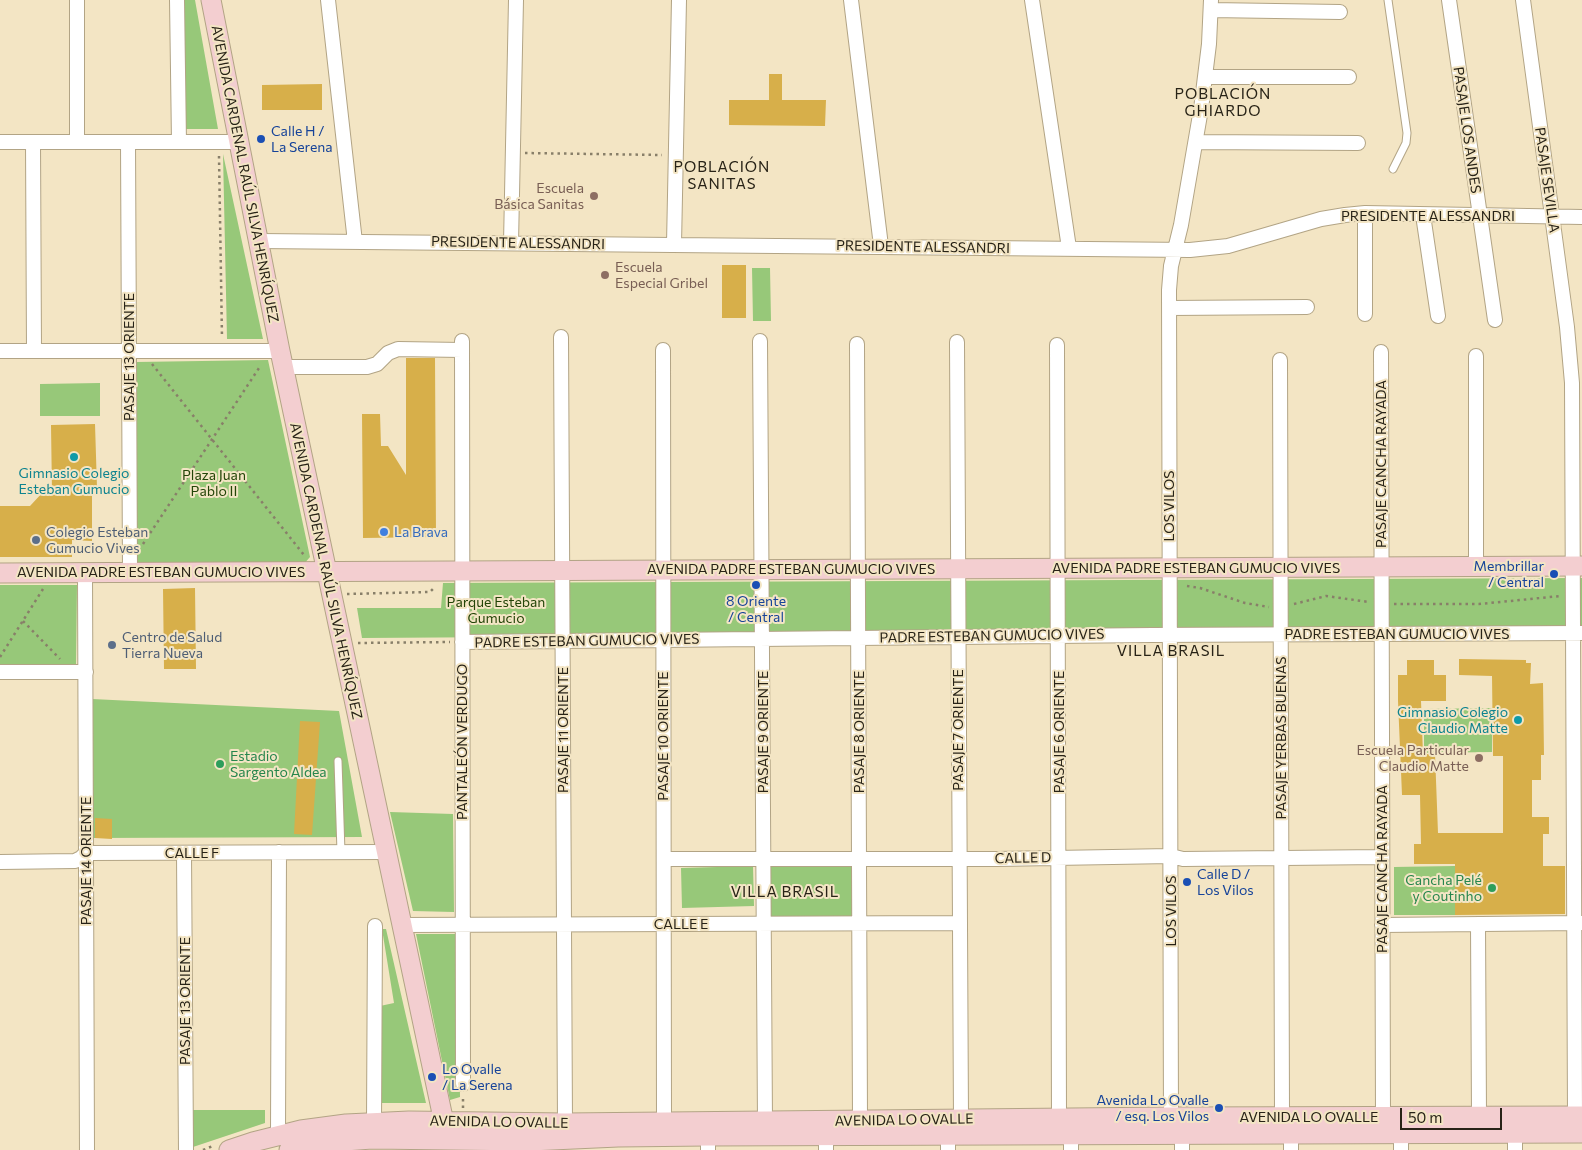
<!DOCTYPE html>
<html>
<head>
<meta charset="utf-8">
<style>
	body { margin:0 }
	#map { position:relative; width:1582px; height:1150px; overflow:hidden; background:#f3e5c4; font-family:Commissioner,sans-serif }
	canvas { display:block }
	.scale { position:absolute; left:1400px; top:1108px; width:102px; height:22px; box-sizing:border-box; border:2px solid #282317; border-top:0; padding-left:6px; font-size:15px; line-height:18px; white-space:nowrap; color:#282317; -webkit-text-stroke:4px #f3e5c4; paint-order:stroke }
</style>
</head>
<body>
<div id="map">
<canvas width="1582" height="1150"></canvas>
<div class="scale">50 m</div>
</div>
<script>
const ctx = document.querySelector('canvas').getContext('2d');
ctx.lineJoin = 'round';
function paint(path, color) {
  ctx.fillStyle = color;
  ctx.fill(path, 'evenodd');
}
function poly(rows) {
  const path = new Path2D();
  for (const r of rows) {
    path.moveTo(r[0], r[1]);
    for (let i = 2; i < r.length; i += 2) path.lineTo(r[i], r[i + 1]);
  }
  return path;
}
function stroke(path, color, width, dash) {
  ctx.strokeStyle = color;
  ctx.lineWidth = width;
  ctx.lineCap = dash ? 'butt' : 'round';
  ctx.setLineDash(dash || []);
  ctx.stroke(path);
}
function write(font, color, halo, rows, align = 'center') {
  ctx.font = font + ' Commissioner,sans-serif';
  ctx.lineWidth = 4;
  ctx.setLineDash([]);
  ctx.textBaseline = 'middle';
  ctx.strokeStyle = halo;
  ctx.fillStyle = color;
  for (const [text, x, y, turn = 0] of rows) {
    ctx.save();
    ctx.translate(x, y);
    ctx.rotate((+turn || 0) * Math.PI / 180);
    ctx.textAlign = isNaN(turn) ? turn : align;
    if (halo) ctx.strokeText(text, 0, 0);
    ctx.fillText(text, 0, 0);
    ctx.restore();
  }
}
paint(poly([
	[181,0,195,0,218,129,184,129],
	[223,154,263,339,227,339],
	[752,268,770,268,771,321,753,321],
	[268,360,310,557,303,565,140,568,136,562,136,362],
	[100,383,100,416,40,416,40,384],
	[1582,578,1582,630,362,638,357,608,441,608,443,583],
	[0,585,77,585,76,666,0,666],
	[92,699,339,711,362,837,91,838],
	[1492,708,1492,752,1424,753,1424,709],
	[390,812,453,814,454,912,413,911],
	[772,864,849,864,853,867,854,914,851,920,773,921,768,916,768,868],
	[753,866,754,906,682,908,681,868],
	[1455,866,1455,915,1394,915,1394,867],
	[382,929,386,929,426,1103,381,1103,380,1006,394,1003],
	[416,934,455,934,458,936,460,1097,450,1100],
	[191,1110,265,1110,265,1123,190,1148]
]), '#97c879');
paint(poly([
	[769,74,782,74,782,100,826,100,825,126,729,125,729,100,769,100],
	[322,84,322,110,262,110,262,85],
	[722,265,746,265,746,318,722,318],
	[406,358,435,358,436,537,363,538,362,414,380,414,381,446,388,446,406,475],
	[95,424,97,488,92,488,92,541,72,540,72,557,0,557,0,506,30,506,43,492,52,493,51,425],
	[195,588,196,669,164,669,163,589],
	[1459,659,1526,660,1526,663,1531,663,1530,684,1543,683,1544,755,1541,755,1541,780,1532,780,1532,817,1549,817,1549,834,1543,834,1543,866,1565,866,1565,914,1455,915,1455,864,1414,864,1414,844,1421,844,1420,795,1402,795,1398,701,1398,675,1407,675,1407,660,1434,660,1434,675,1446,675,1446,701,1421,701,1423,754,1435,754,1438,833,1503,833,1503,756,1493,756,1492,676,1459,675],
	[300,721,320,722,312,835,294,834],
	[95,818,112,819,112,839,95,838]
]), '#d7af4a');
const lane = poly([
	[1388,0,1407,133,1406,143,1393,169],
	[338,761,341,852]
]);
const street = poly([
	[77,0,77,142],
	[177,0,179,142],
	[328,0,355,242],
	[851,0,881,246],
	[1032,0,1069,248],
	[1449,0,1495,320],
	[1523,0,1567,327,1572,383,1575,1116],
	[1211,10,1340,12],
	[1206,77,1349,77],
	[0,142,239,142],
	[33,142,34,351],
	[128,142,130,572],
	[1196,142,1358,143],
	[1423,215,1438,316],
	[259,241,1190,250,1228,246,1321,219,1345,215,1365,213,1582,217],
	[511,243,516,0],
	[674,244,679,0],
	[1169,308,1307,307],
	[1365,314,1365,213],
	[561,337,565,1123],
	[462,341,463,1084],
	[760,341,765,1122],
	[957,342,961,1119],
	[857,344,860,1121],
	[1057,345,1059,1118],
	[663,350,664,1122],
	[0,351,280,351],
	[1381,352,1383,1116],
	[1280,360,1282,1117],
	[283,367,367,367,377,364,388,353,398,349,462,350],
	[1476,567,1476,356],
	[85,572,87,1150],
	[462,642,1153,635,1582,633],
	[0,672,86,672],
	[184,853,186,1150],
	[664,859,996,859,1171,856,1183,859,1382,857],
	[0,862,75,861,81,858,86,853,387,852],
	[1478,924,1479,1116],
	[402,925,960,923],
	[1382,925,1581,923],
	[374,1122,375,926],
	[1515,1124,1515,1150],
	[1171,1126,1169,290,1171,266,1181,225,1201,109,1209,44,1211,0],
	[278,1134,279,852],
	[1401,1134,1401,1150],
	[1291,1135,1291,1150],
	[826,1136,826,1150],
	[948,1136,948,1150],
	[1071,1136,1071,1150],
	[1182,1136,1182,1150],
	[708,1150,708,1136]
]);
const secondary = poly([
	[211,0,280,351,446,1132],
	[0,573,1582,566],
	[229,1150,253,1142,301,1130,346,1124,409,1121,565,1123,1171,1117,1582,1116],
	[289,1150,331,1142,372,1139,530,1141,618,1137,708,1136,1582,1133]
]);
stroke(lane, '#b2a485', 9);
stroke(street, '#b2a485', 16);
stroke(secondary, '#b2a485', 21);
stroke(poly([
	[525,153,662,155],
	[219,156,222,338],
	[152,364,304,555],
	[143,544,261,365],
	[1187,586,1200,588,1245,603,1269,607],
	[347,594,430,592,435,587],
	[1294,604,1326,596,1369,602],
	[1394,604,1479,604,1561,596],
	[23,621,60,659],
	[358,643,450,642],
	[0,657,43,589],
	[463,1108,463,1096],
	[203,1150,215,1145]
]), '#887f69', 2.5, [2.5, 4]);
stroke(lane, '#fff', 7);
stroke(street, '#fff', 14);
stroke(secondary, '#f3ced0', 19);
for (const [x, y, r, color] of [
	[261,139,5,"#1a4fb4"],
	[594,196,5,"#8d6e63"],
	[605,275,5,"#8d6e63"],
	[74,457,5,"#0f9aa8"],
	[384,532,5,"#3f7fe0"],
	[36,540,5,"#5c6f8a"],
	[1554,574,5,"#1a4fb4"],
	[756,585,5,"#1a4fb4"],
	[112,645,5,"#5c6f8a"],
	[1518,720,5,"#0f9aa8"],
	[1479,758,5,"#8d6e63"],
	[220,764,5,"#2e9e5b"],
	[1187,882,5,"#1a4fb4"],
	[1492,888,5,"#2e9e5b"],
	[432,1077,5,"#1a4fb4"],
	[1219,1108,5,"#1a4fb4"]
]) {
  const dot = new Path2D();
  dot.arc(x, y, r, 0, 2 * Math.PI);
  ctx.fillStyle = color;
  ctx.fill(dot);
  stroke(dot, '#f3e5c4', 2);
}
write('14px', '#282317', '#f3e5c4', [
	["PASAJE LOS ANDES",1467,130,82],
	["AVENIDA CARDENAL RAÚL SILVA HENRÍQUEZ",245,174,79],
	["PASAJE SEVILLA",1547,180,82],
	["PRESIDENTE ALESSANDRI",1428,216],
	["PRESIDENTE ALESSANDRI",518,243,1],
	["PRESIDENTE ALESSANDRI",923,247,1],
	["PASAJE 13 ORIENTE",129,357,-90],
	["PASAJE CANCHA RAYADA",1381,464,-90],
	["LOS VILOS",1169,506,-90],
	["AVENIDA PADRE ESTEBAN GUMUCIO VIVES",1196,568],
	["AVENIDA PADRE ESTEBAN GUMUCIO VIVES",791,569],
	["AVENIDA CARDENAL RAÚL SILVA HENRÍQUEZ",326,571,78],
	["AVENIDA PADRE ESTEBAN GUMUCIO VIVES",161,572],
	["PADRE ESTEBAN GUMUCIO VIVES",1397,634],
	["PADRE ESTEBAN GUMUCIO VIVES",992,636,-1],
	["PADRE ESTEBAN GUMUCIO VIVES",587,641,-1],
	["PASAJE 11 ORIENTE",563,730,-90],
	["PASAJE 7 ORIENTE",958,730,-90],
	["PASAJE 9 ORIENTE",763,732,-90],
	["PASAJE 8 ORIENTE",859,732,-90],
	["PASAJE 6 ORIENTE",1059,732,-90],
	["PASAJE 10 ORIENTE",663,736,-90],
	["PASAJE YERBAS BUENAS",1281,738,-90],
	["PANTALEÓN VERDUGO",462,742,-90],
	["CALLE F",192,853],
	["CALLE D",1023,858,-1],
	["PASAJE 14 ORIENTE",86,861,-90],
	["PASAJE CANCHA RAYADA",1382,869,-90],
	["LOS VILOS",1171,911,-90],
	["CALLE E",681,924],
	["PASAJE 13 ORIENTE",185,1001,-90],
	["AVENIDA LO OVALLE",1309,1117],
	["AVENIDA LO OVALLE",904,1120,-1],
	["AVENIDA LO OVALLE",499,1122,1]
]);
write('14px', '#164399', '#f3e5c4', [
	["Calle H /",271,131],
	["La Serena",271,147],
	["Membrillar",1544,566,"right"],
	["/ Central",1544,582,"right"],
	["8 Oriente",756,601,"center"],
	["/ Central",756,617,"center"],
	["Calle D /",1197,874],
	["Los Vilos",1197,890],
	["Lo Ovalle",442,1069],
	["/ La Serena",442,1085],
	["Avenida Lo Ovalle",1209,1100,"right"],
	["/ esq. Los Vilos",1209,1116,"right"]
], 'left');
write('14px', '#785e54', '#f3e5c4', [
	["Escuela",584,188],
	["Básica Sanitas",584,204],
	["Escuela",615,267,"left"],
	["Especial Gribel",615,283,"left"],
	["Escuela Particular",1469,750],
	["Claudio Matte",1469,766]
], 'right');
write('14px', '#0d838f', '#f3e5c4', [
	["Gimnasio Colegio",74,473],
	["Esteban Gumucio",74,489],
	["Gimnasio Colegio",1508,712,"right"],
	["Claudio Matte",1508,728,"right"]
]);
write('14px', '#244508', '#f3e5c4', [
	["Plaza Juan",214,475],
	["Pablo II",214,491],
	["Parque Esteban",496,602],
	["Gumucio",496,618]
]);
write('14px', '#4e5e75', '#f3e5c4', [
	["Colegio Esteban",46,532],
	["Gumucio Vives",46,548],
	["Centro de Salud",122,637],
	["Tierra Nueva",122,653]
], 'left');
write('14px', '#366cbe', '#f3e5c4', [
	["La Brava",394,532]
], 'left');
write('14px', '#27864d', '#f3e5c4', [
	["Estadio",230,756],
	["Sargento Aldea",230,772],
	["Cancha Pelé",1482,880,"right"],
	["y Coutinho",1482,896,"right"]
], 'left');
ctx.letterSpacing = '1px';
write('15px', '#282317', '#f3e5c4', [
	["POBLACIÓN",1223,94],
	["GHIARDO",1223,111],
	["POBLACIÓN",722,167],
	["SANITAS",722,184],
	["VILLA BRASIL",1171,651],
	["VILLA BRASIL",785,892]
]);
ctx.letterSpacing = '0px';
</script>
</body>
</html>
